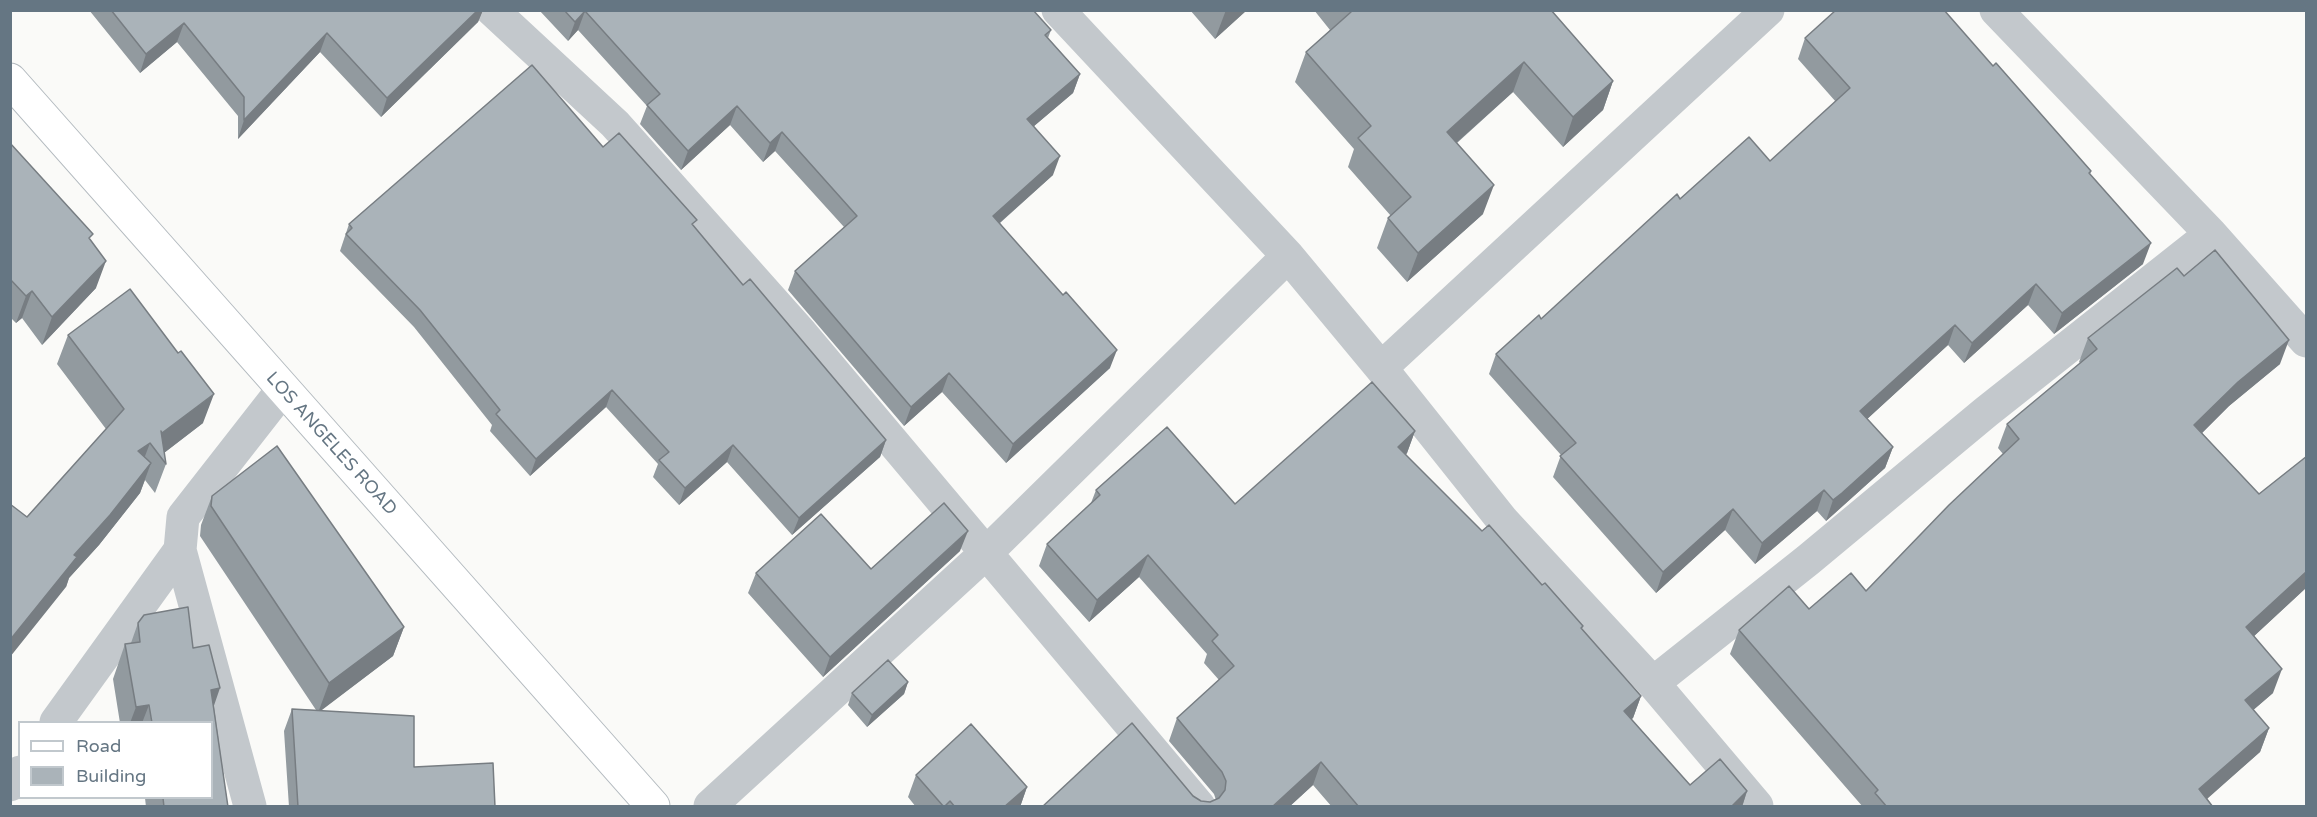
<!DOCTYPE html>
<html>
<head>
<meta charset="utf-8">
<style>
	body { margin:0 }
	#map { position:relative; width:2317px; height:817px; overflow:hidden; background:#fafaf8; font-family:"Varela Round",sans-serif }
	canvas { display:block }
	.frame { position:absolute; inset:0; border:12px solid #657683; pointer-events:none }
	.legend { position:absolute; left:18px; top:721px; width:195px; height:78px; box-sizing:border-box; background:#fff; border:2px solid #c1c8cd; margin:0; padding:8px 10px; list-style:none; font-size:18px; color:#657683 }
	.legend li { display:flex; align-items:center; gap:12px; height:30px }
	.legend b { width:30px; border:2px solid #c1c8cd }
</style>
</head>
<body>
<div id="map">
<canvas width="2317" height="817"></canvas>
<div class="frame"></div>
<ul class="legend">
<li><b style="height:8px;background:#fff"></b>Road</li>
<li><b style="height:16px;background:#aab3b9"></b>Building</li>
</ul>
</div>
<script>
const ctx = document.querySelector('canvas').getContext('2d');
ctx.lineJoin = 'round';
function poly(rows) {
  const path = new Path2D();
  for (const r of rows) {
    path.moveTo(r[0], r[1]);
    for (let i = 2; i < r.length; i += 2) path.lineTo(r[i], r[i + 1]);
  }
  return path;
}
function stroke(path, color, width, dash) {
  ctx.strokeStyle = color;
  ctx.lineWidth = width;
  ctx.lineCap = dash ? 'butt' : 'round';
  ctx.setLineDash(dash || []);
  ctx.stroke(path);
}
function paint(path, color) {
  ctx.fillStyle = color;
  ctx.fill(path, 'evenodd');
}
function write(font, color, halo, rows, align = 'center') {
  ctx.font = font + ' "Varela Round",sans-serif';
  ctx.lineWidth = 6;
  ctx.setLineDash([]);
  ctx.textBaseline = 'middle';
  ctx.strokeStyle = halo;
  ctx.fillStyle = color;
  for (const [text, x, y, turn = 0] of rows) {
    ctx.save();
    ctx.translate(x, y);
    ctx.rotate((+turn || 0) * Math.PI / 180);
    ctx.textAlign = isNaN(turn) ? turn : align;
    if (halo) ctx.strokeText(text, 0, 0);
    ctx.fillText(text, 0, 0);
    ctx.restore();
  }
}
const secondary = poly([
	[10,80,653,806]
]);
stroke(secondary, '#b3babf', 35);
stroke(poly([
	[492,10,615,124,802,334,1199,806],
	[1058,10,1288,256,1381,368,1503,521,1653,683,1757,806],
	[1996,10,2211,234,2306,341],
	[1381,368,1768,10],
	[1653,683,1808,560,1986,412,2211,234],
	[56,722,180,550],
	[10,785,20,772],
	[250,806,180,550,183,517,283,389],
	[710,806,986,553,1288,256]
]), '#c3c8cc', 33);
stroke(secondary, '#fff', 33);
paint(poly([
	[89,10,483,10,478,22,381,117,320,52,238,139,238,116,177,42,140,73],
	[539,10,1033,10,1051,30,1048,38,1080,74,1073,93,1034,126,1053,175,1000,223,1110,368,1006,463,942,392,904,426,788,290,795,271,844,227,775,151,763,162,730,125,681,170,640,124,647,106,578,30,568,41],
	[1190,10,1247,10,1215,39],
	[1314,10,1551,10,1613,81,1603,110,1563,147,1513,92,1457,143,1483,214,1407,282,1377,248,1388,218,1391,216,1348,167,1354,149,1295,82,1306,52,1330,30],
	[1805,38,1993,66,2091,171,2090,175,2143,264,2054,334,2028,305,1964,363,1948,345,1867,419,1893,447,1885,468,1834,514,1826,521,1817,511,1755,564,1725,530,1656,593,1553,477,1561,455,1489,374,1496,354,1541,319,1680,199,1770,161,1836,102,1798,59],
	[10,143,91,241,96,288,42,345,22,318,16,323,10,317],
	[603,147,694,227,743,285,886,440,880,457,792,535,727,462,679,505,653,477,658,464,606,407,530,476,490,431,492,425,414,327,340,251,349,224],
	[2184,276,2280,364,2229,406,2202,433,2259,494,2307,456,2307,587,2254,636,2273,693,2253,710,2269,728,2260,752,2207,798,2213,807,1863,807,1730,654,1739,630,1866,591,2003,454,1998,448,2007,424,2080,363,2079,362,2088,338],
	[68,335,203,423,164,453,166,464,155,493,145,480,140,493,99,545,69,578,66,587,27,517,106,429,57,364],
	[1415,431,1407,453,1406,455,1482,531,1542,585,1583,626,1582,629,1641,696,1633,718,1631,719,1690,785,1747,791,1742,807,1332,807,1313,785,1289,807,1042,807,1193,796,1201,801,1210,802,1216,800,1214,794,1169,741,1177,718,1219,680,1204,663,1207,654,1139,577,1089,622,1039,566,1047,544,1091,503,1096,490,1235,504],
	[212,496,404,627,393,656,321,710,414,767,495,807,289,807,284,731,292,709,316,710,200,536,201,525],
	[960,551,823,677,748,593,756,573,871,569],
	[138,623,193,648,214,707,228,807,146,807,145,798,212,798,212,723,120,723,113,679,125,644,131,643],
	[908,682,904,694,867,727,848,705,852,693],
	[916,775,1027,787,1020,807,916,807,908,797]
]), '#929a9f');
paint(poly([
	[478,10,483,10,478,22,381,117,387,98],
	[1226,10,1247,10,1215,39],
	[585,11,578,30,568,41,575,22],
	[184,23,177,42,140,73,146,54],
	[327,33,320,52,238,139,244,120],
	[1524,62,1513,92,1436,161,1447,132],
	[1080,74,1073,93,1020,138,1027,119],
	[1613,81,1603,110,1563,147,1573,117],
	[737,106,730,125,681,170,688,151],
	[782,132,775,151,763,162,770,143],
	[1060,156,1053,175,986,235,993,216],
	[1494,185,1483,214,1407,282,1418,253],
	[2151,243,2143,264,2054,334,2062,313],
	[106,261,96,288,42,345,52,317],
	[2036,284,2028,305,1964,363,1972,343],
	[32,291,22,318,16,323,26,296],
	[1955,325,1948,345,1853,432,1860,411],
	[2289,340,2280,364,2229,406,2186,449,2194,425,2238,382],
	[1117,350,1110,368,1006,463,1013,444],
	[949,373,942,392,904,426,911,407],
	[612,390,606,407,530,476,536,459],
	[214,394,203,423,160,456,156,451,162,433],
	[1415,431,1407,453,1390,469,1398,447],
	[886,440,880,457,792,535,799,518],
	[150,443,139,472,138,451],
	[733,445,727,462,679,505,685,488],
	[1893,447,1885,468,1826,521,1833,500],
	[151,463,140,493,99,545,69,578,66,587,10,657,10,640,74,555],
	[1824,490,1817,511,1755,564,1762,543],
	[1733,509,1725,530,1656,593,1663,572],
	[968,531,960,551,823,677,830,657],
	[1148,555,1139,577,1089,622,1097,600],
	[2307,571,2307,587,2238,651,2246,627],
	[404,627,393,656,318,713,329,683],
	[2282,669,2273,693,2236,725,2245,700],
	[908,682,904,694,867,727,872,715],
	[220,688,208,723,211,690],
	[1641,696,1633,718,1616,733,1624,711],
	[149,705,142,723,130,723,136,707],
	[2269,728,2260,752,2198,807,2199,789],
	[1321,762,1313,785,1289,807,1272,807],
	[1027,787,1020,807,1004,807],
	[1747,791,1742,807,1731,807]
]), '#777d82');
const building = poly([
	[111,10,478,10,387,98,327,33,244,120,244,97,184,23,146,54,111,10],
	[564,10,1033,10,1051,30,1045,35,1080,74,1027,119,1060,156,993,216,1063,295,1066,292,1117,350,1013,444,949,373,911,407,795,271,857,216,782,132,770,143,737,106,688,151,647,105,660,94,585,11,575,22,564,10],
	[1350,10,1551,10,1613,81,1573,117,1524,62,1447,132,1494,185,1418,253,1388,218,1411,197,1358,138,1371,126,1306,52,1351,12,1350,10],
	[1836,10,1944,10,1993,66,1996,63,2091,171,2089,173,2151,243,2062,313,2036,284,1972,343,1955,325,1860,411,1893,447,1842,493,1833,500,1824,490,1762,543,1733,509,1663,572,1560,456,1576,443,1496,354,1539,315,1541,319,1677,194,1680,199,1749,137,1770,161,1850,88,1805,38,1836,10],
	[532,65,603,147,619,133,697,220,692,224,743,285,750,279,886,440,799,518,733,445,685,488,659,460,669,452,612,390,536,459,496,414,500,410,420,310,346,234,352,228,349,224,532,65],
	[10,143,93,234,89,238,106,261,52,317,32,291,26,296,10,279,10,143],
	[2215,250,2289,340,2238,382,2194,425,2259,494,2307,456,2307,571,2246,627,2282,669,2245,700,2269,728,2199,789,2213,807,1887,807,1875,793,1878,790,1739,630,1789,586,1809,609,1851,573,1866,591,1949,505,2019,439,2007,424,2097,349,2088,338,2177,268,2184,276,2215,250],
	[130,289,178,353,181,351,214,394,162,433,161,431,166,464,150,443,138,451,151,463,110,515,74,555,77,557,10,640,10,504,27,517,124,409,68,335,130,289],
	[1372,382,1415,431,1398,447,1482,531,1489,525,1542,585,1545,583,1583,626,1581,628,1641,696,1624,711,1690,785,1720,759,1747,791,1731,807,1359,807,1321,762,1272,807,1042,807,1132,723,1193,796,1201,801,1210,802,1219,798,1225,790,1226,781,1222,772,1177,718,1234,666,1212,641,1218,635,1148,555,1097,600,1047,544,1100,495,1096,490,1167,427,1235,504,1372,382],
	[277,446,404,627,329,683,211,506,212,496,277,446],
	[944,503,968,531,830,657,756,573,821,514,871,569,944,503],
	[188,607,193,648,209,645,220,688,211,690,228,807,164,807,163,798,212,798,212,723,152,723,149,705,136,707,125,644,140,642,138,623,144,615,188,607],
	[888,660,908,682,872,715,852,693,888,660],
	[292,709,414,716,414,767,493,763,495,807,298,807,292,709],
	[971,724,1027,787,1004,807,955,807,950,801,944,807,916,775,971,724]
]);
paint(building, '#aab3b9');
stroke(building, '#777d82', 1.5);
write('18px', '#657683', '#fff', [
	["LOS ANGELES ROAD",331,444,48]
]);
</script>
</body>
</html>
